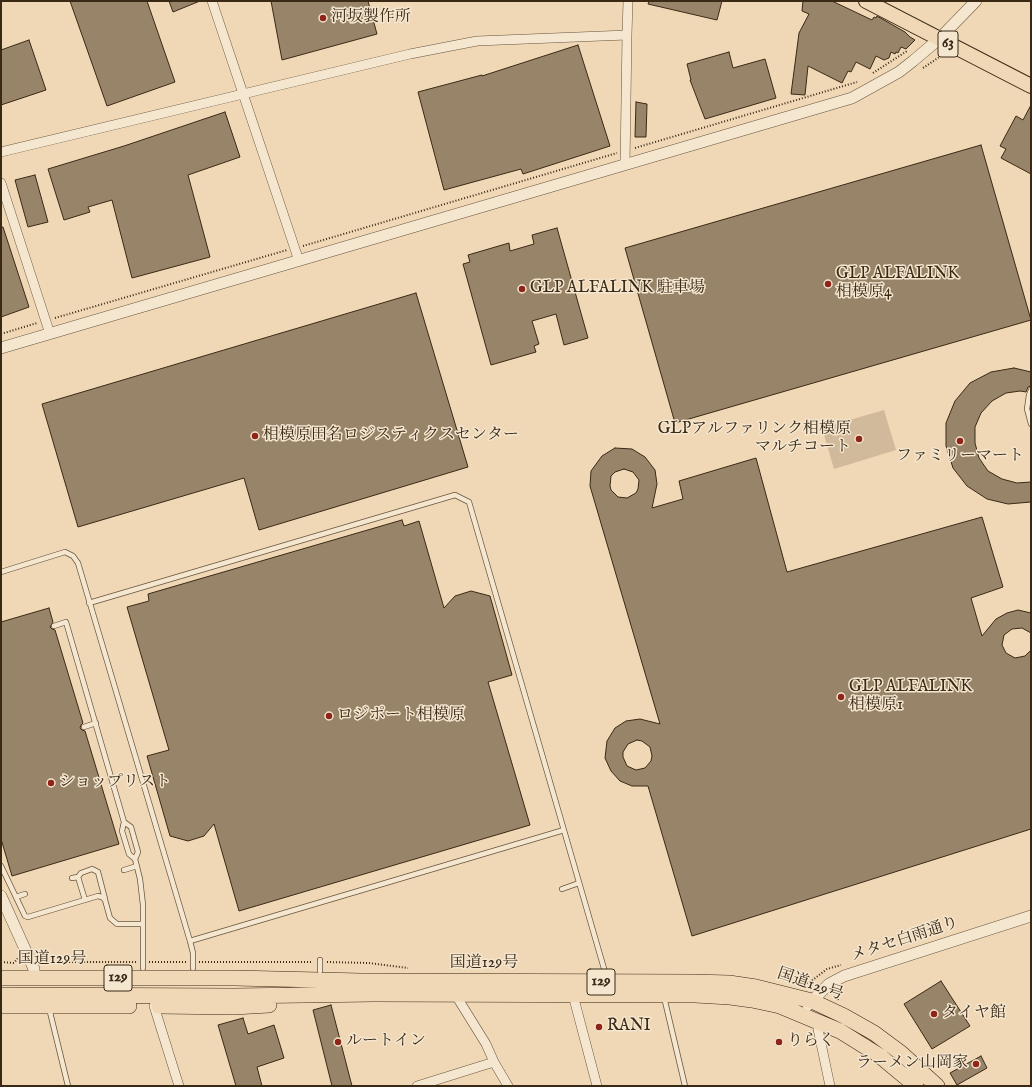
<!DOCTYPE html>
<html>
<head>
<meta charset="utf-8">
<style>
	body { margin:0 }
	#map { position:relative; width:1032px; height:1087px; overflow:hidden; background:#f0d8b6; font-family:"IM FELL English",serif }
	canvas { display:block }
	.frame { position:absolute; inset:0; border:2px solid #392915; pointer-events:none }
</style>
</head>
<body>
<div id="map">
<canvas width="1032" height="1087"></canvas>
<div class="frame"></div>
</div>
<script>
const ctx = document.querySelector('canvas').getContext('2d');
ctx.lineJoin = 'round';
function paint(path, color) {
  ctx.fillStyle = color;
  ctx.fill(path, 'evenodd');
}
function poly(rows) {
  const path = new Path2D();
  for (const r of rows) {
    path.moveTo(r[0], r[1]);
    for (let i = 2; i < r.length; i += 2) path.lineTo(r[i], r[i + 1]);
  }
  return path;
}
function stroke(path, color, width, dash) {
  ctx.strokeStyle = color;
  ctx.lineWidth = width;
  ctx.lineCap = dash ? 'butt' : 'round';
  ctx.setLineDash(dash || []);
  ctx.stroke(path);
}
function write(font, color, halo, rows, align = 'center') {
  ctx.font = font + ' "IM FELL English","Noto Serif JP",serif';
  ctx.lineWidth = 3;
  ctx.setLineDash([]);
  ctx.textBaseline = 'middle';
  ctx.strokeStyle = halo;
  ctx.fillStyle = color;
  for (const [text, x, y, turn = 0] of rows) {
    ctx.save();
    ctx.translate(x, y);
    ctx.rotate((+turn || 0) * Math.PI / 180);
    ctx.textAlign = isNaN(turn) ? turn : align;
    if (halo) ctx.strokeText(text, 0, 0);
    ctx.fillText(text, 0, 0);
    ctx.restore();
  }
}
paint(poly([
	[884,410,896,450,834,469,822,428]
]), '#d1ba9b');
const building = poly([
	[70,1,147,1,175,82,107,106,70,1],
	[169,1,200,1,173,12,169,1],
	[271,1,368,1,377,34,282,60,271,1],
	[649,1,722,1,717,20,648,4,649,1],
	[803,1,832,1,872,20,874,17,876,18,877,16,905,32,910,37,915,40,906,49,901,47,898,53,896,52,895,54,891,52,889,58,884,60,876,56,870,69,856,62,851,72,848,71,842,83,808,66,805,95,791,94,799,33,809,14,802,11,803,1],
	[29,40,46,90,1,105,1,50,29,40],
	[578,45,610,146,523,174,521,169,444,190,418,92,482,75,482,76,578,45],
	[729,52,733,68,765,59,776,98,705,119,690,80,691,80,687,64,729,52],
	[636,102,647,104,646,137,635,137,636,102],
	[1031,105,1031,174,1001,158,1006,149,1000,146,1016,116,1023,120,1031,105],
	[225,112,240,157,188,175,210,257,132,278,112,200,88,207,90,212,64,220,48,169,124,146,225,112],
	[981,145,1031,320,675,423,625,248,981,145],
	[35,175,48,222,28,227,15,180,35,175],
	[1,227,3,227,29,307,1,317,1,227],
	[557,228,588,338,564,345,556,314,532,321,539,344,534,346,536,352,491,365,463,264,470,262,468,255,509,243,510,251,534,244,532,235,557,228],
	[416,293,468,467,259,530,244,478,78,527,42,404,416,293],
	[1014,368,1031,372,1031,386,1028,387,1026,392,1020,391,1006,393,992,401,981,413,975,427,975,443,979,458,988,471,1002,479,1017,483,1031,482,1031,502,1008,504,987,499,967,486,953,468,946,446,946,423,955,401,970,383,991,372,1014,368],
	[615,448,632,449,645,457,655,470,657,484,652,508,683,499,679,481,756,458,787,572,982,517,1003,587,971,598,982,636,996,619,1007,613,1018,610,1031,613,1031,633,1022,628,1012,629,1004,635,1002,645,1006,653,1015,658,1025,656,1031,650,1031,829,692,936,648,786,632,786,620,781,611,771,605,758,607,741,615,728,626,721,640,719,660,724,590,486,591,471,602,456,615,448],
	[624,469,633,472,639,480,638,489,636,493,627,498,618,497,611,490,610,486,611,476,615,472,624,469],
	[637,740,642,741,650,747,652,756,651,761,645,768,636,770,627,766,623,757,623,752,628,744,637,740],
	[402,520,404,526,419,521,444,608,455,596,471,591,490,596,512,675,488,682,530,825,239,911,214,824,204,836,188,841,170,836,147,756,169,750,127,607,149,601,148,594,402,520],
	[49,608,53,622,50,627,52,629,55,630,83,723,81,725,80,728,82,730,85,731,119,844,12,876,1,839,1,622,49,608],
	[941,981,970,1026,932,1049,904,1004,941,981],
	[331,1005,352,1086,332,1086,313,1010,331,1005],
	[243,1018,248,1034,274,1025,284,1058,257,1067,262,1086,236,1086,218,1025,243,1018],
	[981,1056,987,1068,957,1085,950,1073,981,1056]
]);
paint(building, '#988469');
stroke(building, '#392915', 1);
const service = poly([
	[1031,390,1029,395,1027,409,1031,424],
	[1,572,65,552,73,556,78,563,190,941,193,953,193,968],
	[89,603,455,495,469,502,607,979],
	[54,626,66,622,124,822,122,831,129,854,135,859,140,879,143,905,143,968],
	[84,727,96,723],
	[124,822,131,827,138,852,135,859],
	[1,866,25,916,28,917,98,896,102,897,105,900,110,918,117,924,143,924],
	[124,870,137,866],
	[78,877,85,900],
	[72,878,78,877,81,873,92,869,98,872,105,899],
	[562,889,579,883],
	[16,897,25,894],
	[190,941,564,830],
	[320,971,320,960],
	[664,997,685,1086],
	[49,1008,68,1086]
]);
const minor = poly([
	[212,1,299,261],
	[627,35,628,1],
	[1,152,410,54,477,41,627,35,625,165],
	[1,183,50,334],
	[455,994,486,1044,494,1062],
	[573,995,597,1086],
	[154,1006,179,1086],
	[819,1022,818,1029,830,1086],
	[417,1086,494,1062,508,1086]
]);
const tertiary = poly([
	[1,348,852,98,899,72,913,61,939,39,976,1],
	[1,896,34,969],
	[808,1005,829,984,844,976,1031,916]
]);
const primary = poly([
	[866,1,1031,86]
]);
const trunk = poly([
	[1,978,235,978,361,981,693,982,729,983,756,987,812,1001,844,1016,874,1033,901,1053,937,1086],
	[1,995,234,996,374,994,695,995,730,997,752,1000,780,1006,840,1031,880,1056,916,1086],
	[1,1006,129,1006],
	[159,1006,234,1007,269,1005]
]);
stroke(service, '#67553d', 6);
stroke(minor, '#67553d', 10);
stroke(tertiary, '#67553d', 12);
stroke(primary, '#392915', 16);
stroke(trunk, '#392915', 16);
stroke(poly([
	[923,68,944,54],
	[873,73,907,51],
	[635,148,857,82],
	[303,246,617,153],
	[55,318,287,250],
	[1,334,37,323],
	[40,958,48,962,137,962],
	[1,962,14,963,18,958],
	[149,962,187,962],
	[199,962,313,962],
	[327,962,369,963,408,968],
	[801,985,810,982,827,969,841,965],
	[838,1000,837,995,840,991]
]), '#392915', 2, [1, 2]);
stroke(service, '#f5e6d0', 4.5);
stroke(minor, '#f5e6d0', 9);
stroke(tertiary, '#f5e6d0', 11);
stroke(primary, '#f0d8b6', 14);
stroke(trunk, '#f0d8b6', 15);
for (const [x, y, r, color] of [
	[323,18,4,"#8f2418"],
	[828,284,4,"#8f2418"],
	[522,289,4,"#8f2418"],
	[255,436,4,"#8f2418"],
	[859,439,4,"#8f2418"],
	[960,441,4,"#8f2418"],
	[841,697,4,"#8f2418"],
	[329,716,4,"#8f2418"],
	[51,783,4,"#8f2418"],
	[934,1014,4,"#8f2418"],
	[599,1027,4,"#8f2418"],
	[338,1042,4,"#8f2418"],
	[779,1042,4,"#8f2418"],
	[976,1064,4,"#8f2418"]
]) {
  const dot = new Path2D();
  dot.arc(x, y, r, 0, 2 * Math.PI);
  ctx.fillStyle = color;
  ctx.fill(dot);
  stroke(dot, '#f5e6d0', 1.5);
}
for (const [x, y, w] of [
	[948,44,20],
	[118,978,28],
	[601,982,28]
]) {
  const box = new Path2D();
  box.roundRect(x - w / 2, y - 13, w, 26, 3);
  ctx.fillStyle = '#f5e6d0';
  ctx.fill(box);
  stroke(box, '#392915', 1);
}
write('bold 15px', '#392915', null, [
	["63",948,44],
	["129",118,978],
	["129",601,982]
]);
write('16px', '#392915', '#f5e6d0', [
	["河坂製作所",331,18],
	["GLP ALFALINK",836,275],
	["相模原4",836,293],
	["GLP ALFALINK 駐車場",530,289],
	["GLPアルファリンク相模原",851,430,"right"],
	["マルチコート",851,448,"right"],
	["相模原田名ロジスティクスセンター",263,436],
	["ファミリーマート",960,457,"center"],
	["GLP ALFALINK",849,688],
	["相模原1",849,706],
	["ロジポート相模原",337,716],
	["ショップリスト",59,783],
	["タイヤ館",942,1014],
	["RANI",607,1027],
	["ルートイン",346,1042],
	["りらく",787,1042],
	["ラーメン山岡家",968,1064,"right"]
], 'left');
write('16px', '#392915', '#f5e6d0', [
	["メタセ白雨通り",905,940,-18],
	["国道129号",52,960],
	["国道129号",484,964],
	["国道129号",810,985,19]
]);
</script>
</body>
</html>
